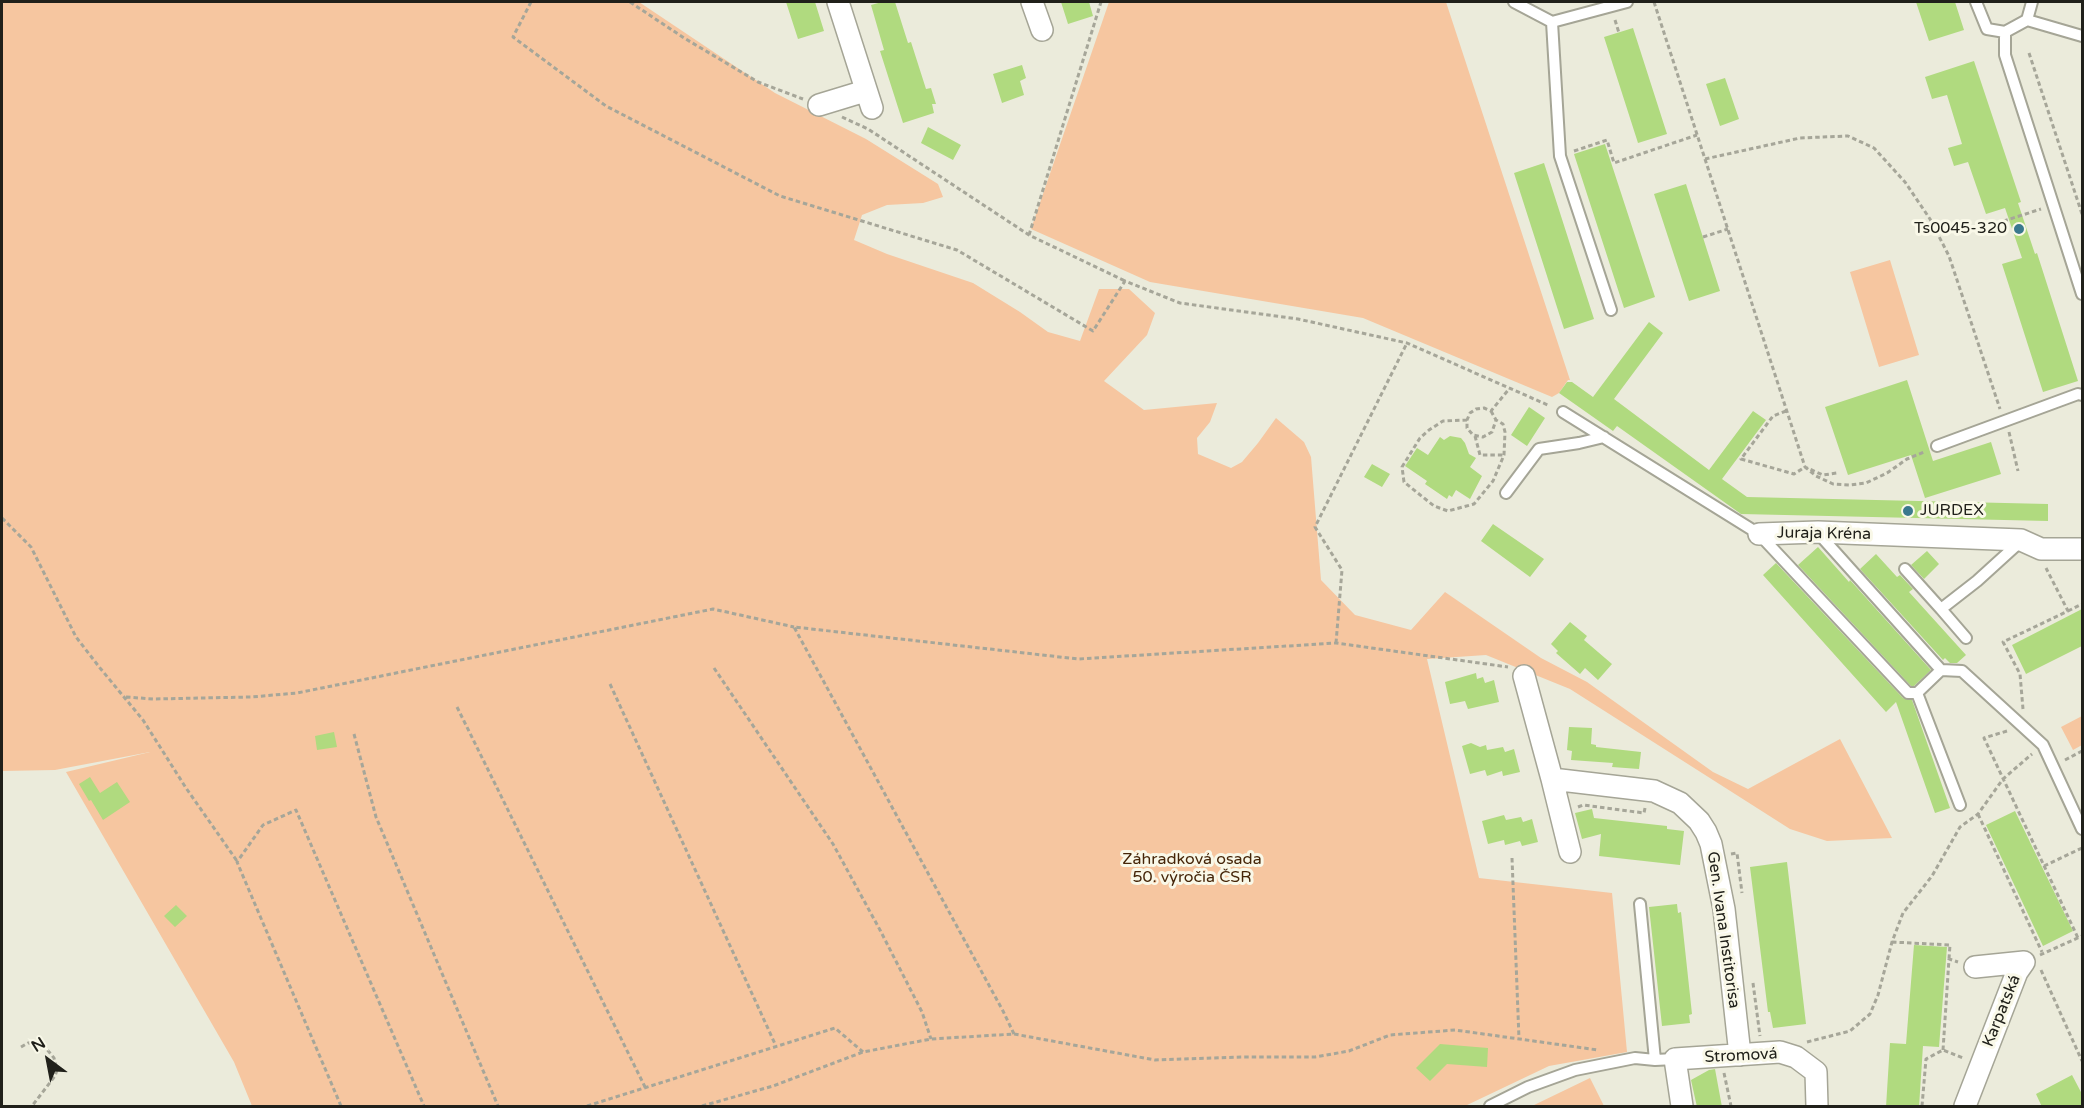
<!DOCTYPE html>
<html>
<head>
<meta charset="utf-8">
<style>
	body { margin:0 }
	#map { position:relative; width:2084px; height:1108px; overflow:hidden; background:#ebebdb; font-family:"Varela Round",sans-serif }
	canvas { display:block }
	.frame { position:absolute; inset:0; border:3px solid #20201a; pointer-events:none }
	.north { position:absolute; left:18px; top:1030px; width:60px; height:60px; -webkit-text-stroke:4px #f9f8e8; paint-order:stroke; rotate:328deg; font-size:16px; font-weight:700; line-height:24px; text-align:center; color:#20201a }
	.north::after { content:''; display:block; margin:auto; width:21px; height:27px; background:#20201a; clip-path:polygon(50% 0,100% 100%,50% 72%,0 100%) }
</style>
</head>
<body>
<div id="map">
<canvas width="2084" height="1108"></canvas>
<div class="frame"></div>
<div class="north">N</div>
</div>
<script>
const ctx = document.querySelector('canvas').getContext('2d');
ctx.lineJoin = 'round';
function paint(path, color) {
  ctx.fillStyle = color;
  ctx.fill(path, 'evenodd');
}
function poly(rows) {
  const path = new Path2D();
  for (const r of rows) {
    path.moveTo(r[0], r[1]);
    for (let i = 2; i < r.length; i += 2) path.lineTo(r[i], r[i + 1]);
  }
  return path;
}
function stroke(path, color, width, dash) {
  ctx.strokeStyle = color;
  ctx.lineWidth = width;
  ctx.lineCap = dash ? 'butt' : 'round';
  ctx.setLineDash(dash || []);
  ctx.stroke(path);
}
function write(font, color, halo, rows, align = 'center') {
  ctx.font = font + ' "Varela Round",sans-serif';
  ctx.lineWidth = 6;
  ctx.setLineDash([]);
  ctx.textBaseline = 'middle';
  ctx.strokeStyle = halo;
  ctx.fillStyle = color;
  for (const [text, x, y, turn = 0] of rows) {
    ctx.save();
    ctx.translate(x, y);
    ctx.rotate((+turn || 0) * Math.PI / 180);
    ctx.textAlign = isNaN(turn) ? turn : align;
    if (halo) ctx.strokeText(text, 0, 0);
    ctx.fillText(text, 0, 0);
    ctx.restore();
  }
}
paint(poly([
	[2,2,639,2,775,93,866,139,938,184,943,197,923,203,887,205,862,215,854,240,887,254,973,283,1020,312,1048,332,1080,341,1099,289,1129,289,1155,313,1147,335,1104,381,1144,410,1217,403,1210,422,1197,438,1198,454,1231,468,1242,462,1258,443,1276,418,1304,442,1311,457,1321,580,1355,615,1411,630,1445,592,1541,658,1587,682,1713,772,1748,789,1840,739,1892,838,1827,841,1790,829,1570,689,1486,655,1427,659,1479,878,1612,893,1627,1052,1549,1066,1465,1106,252,1106,234,1062,66,772,150,752,55,770,2,771],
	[1109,2,1446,2,1570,380,1568,380,1559,393,1552,397,1363,318,1150,282,1031,229],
	[1890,260,1919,355,1879,367,1850,272],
	[2082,716,2082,745,2073,750,2061,727],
	[1590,1078,1604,1106,1532,1106]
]), '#f6c6a0');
paint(poly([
	[786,2,815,2,824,31,798,39],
	[882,2,895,2,908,43,911,42,926,89,931,88,936,104,932,104,934,113,903,123,880,51,884,50,871,5],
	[1061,2,1089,2,1093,16,1068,24],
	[1916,2,1955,2,1964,30,1929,41],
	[1633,28,1667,134,1638,143,1604,37],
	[1974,61,2021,202,2018,203,2035,254,2037,253,2078,381,2043,392,2002,264,2022,258,2005,208,1986,214,1968,162,1954,166,1948,148,1962,144,1947,95,1932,99,1925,77],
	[1022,65,1026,78,1020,81,1024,95,1002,103,993,74],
	[1725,78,1739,119,1720,126,1706,84],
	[928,127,961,145,953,160,921,143],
	[1605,144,1655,297,1624,308,1574,154],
	[1544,163,1594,319,1564,329,1514,173],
	[1686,184,1720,291,1689,301,1654,194],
	[1649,322,1663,333,1614,399,1709,470,1753,411,1766,420,1722,479,1747,497,2048,504,2048,521,1741,514,1617,426,1613,431,1559,393,1567,382,1572,382,1593,397],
	[1907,380,1933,461,1991,442,2001,474,1925,498,1911,455,1848,475,1825,407],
	[1529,407,1545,418,1527,446,1511,435],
	[1450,436,1461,438,1465,443,1469,454,1476,458,1470,467,1482,476,1470,499,1456,490,1452,497,1449,495,1447,499,1425,484,1427,481,1405,466,1417,448,1428,455,1440,437,1444,440],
	[1372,464,1390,474,1382,487,1364,477],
	[1493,524,1544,559,1530,577,1481,541],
	[1818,547,1849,582,1850,580,1931,670,1914,686,1911,686,1798,565],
	[1927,551,1939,564,1924,579,1911,565],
	[1876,554,1897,577,1900,575,1913,589,1909,592,1966,655,1957,663,1950,663,1945,658,1943,660,1860,569],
	[1776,563,1903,698,1912,700,1950,808,1935,813,1896,702,1886,712,1763,575],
	[2082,609,2082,646,2026,674,2012,645],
	[1570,622,1587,636,1584,640,1612,664,1598,680,1585,668,1580,674,1556,653,1558,651,1551,644],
	[1476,673,1477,679,1483,677,1485,683,1494,680,1499,702,1468,709,1465,701,1450,704,1445,682],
	[1569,727,1592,728,1591,744,1596,745,1596,747,1641,752,1639,769,1612,767,1613,763,1571,760,1572,751,1567,750],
	[334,732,337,747,317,750,315,736],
	[1471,743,1480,747,1486,745,1487,750,1503,747,1505,752,1514,749,1520,772,1503,776,1502,771,1487,776,1485,770,1470,774,1462,746],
	[90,777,100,793,117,782,130,802,103,820,91,800,89,801,79,784],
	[1592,809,1594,818,1667,826,1667,829,1684,831,1680,865,1599,856,1601,834,1582,839,1575,813],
	[2015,811,2073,931,2043,946,1986,825],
	[1504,815,1506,820,1521,817,1523,822,1532,819,1538,842,1522,846,1520,841,1505,845,1504,840,1488,844,1482,821],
	[1787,862,1806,1024,1773,1028,1770,1012,1768,1012,1750,867],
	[1677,904,1678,913,1681,912,1692,1014,1689,1015,1690,1023,1662,1026,1649,907],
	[176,905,187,916,175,927,164,916],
	[1914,945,1947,947,1939,1047,1923,1046,1919,1107,1886,1107,1890,1043,1906,1044],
	[1440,1044,1488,1048,1487,1067,1447,1064,1430,1081,1416,1068],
	[1715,1069,1722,1107,1697,1107,1691,1080,1709,1070],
	[2072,1075,2082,1094,2082,1107,2042,1107,2036,1094]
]), '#b0da7f');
const service = poly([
	[1514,2,1552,22],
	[1976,2,1987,29,2005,32],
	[2027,20,2032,2],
	[2082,36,2027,20,2005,32,2005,55,2082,294],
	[1611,310,1560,156,1552,22,1627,2],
	[1563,412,1759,534,1908,693,1917,693],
	[1937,446,2078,394,2082,395],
	[1506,493,1539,449,1579,443,1604,437],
	[1818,533,1941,670,1917,693,1960,805],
	[1905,569,1941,609,1977,581,2021,541],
	[1941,609,1966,638],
	[1941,670,1962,671,2043,745,2082,829],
	[1640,904,1655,1060],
	[1490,1106,1528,1087,1575,1070,1635,1058,1655,1060,1675,1059]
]);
const minor = poly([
	[838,2,872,108],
	[1032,2,1042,30],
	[819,105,865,91],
	[1759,534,1818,532,2021,540,2041,549,2082,549],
	[1524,676,1552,779,1654,791,1680,803,1699,821,1706,832,1711,844,1724,909,1740,1055],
	[1552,779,1570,852],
	[1682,1106,1675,1059,1780,1052,1796,1057,1816,1072,1817,1106],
	[1965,1106,2017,972,2024,962,1975,967]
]);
stroke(service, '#a5a596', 14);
stroke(minor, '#a5a596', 24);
stroke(poly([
	[531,2,513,37,606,106,780,196,957,250,1093,331,1125,281,1180,303,1298,319,1407,343,1550,406],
	[630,2,684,38,758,82,803,99],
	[1654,2,1805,467,1823,475,1837,473],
	[1615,20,1619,33],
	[2029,53,2082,214],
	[842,117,868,129,1029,235,1125,281],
	[1574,151,1607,140,1614,163,1697,135],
	[1705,159,1800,138,1848,136,1874,148,1905,182,1930,219,1949,256,2000,409],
	[1982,228,2041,209],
	[1029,235,1101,2],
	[1703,237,1728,229],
	[1491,411,1496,420,1492,432,1483,437,1473,435,1467,428,1467,420,1470,413,1476,409,1484,408,1491,411,1509,389],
	[1786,411,1773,416,1741,459,1794,474,1805,467,1816,476,1833,484,1849,485,1866,483,1887,473,1907,459,1924,452],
	[1467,420,1443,421,1429,430,1420,438,1402,467,1404,482,1434,506,1448,511,1474,504,1493,481,1504,455,1505,432,1503,424,1496,420],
	[2009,432,2018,471],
	[1475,436,1480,455,1504,455],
	[2,518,31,547,76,637,100,668,143,720,186,788,237,861],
	[2068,611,2082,604],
	[1336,643,1342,570,1315,527,1407,343],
	[714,668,833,844,880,930,922,1012,931,1039],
	[610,684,776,1046],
	[126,697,153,699,251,697,297,693,713,609,794,627],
	[457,707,646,1089],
	[2023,709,2020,674,2003,642,2068,611,2046,568],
	[2007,731,1984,738,2078,938],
	[354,734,376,817,498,1106],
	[2065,760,2082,751],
	[1578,807,1583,805,1644,813,1645,808],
	[1978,814,2042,952],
	[1731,854,1737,853,1742,893],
	[1512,858,1519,1039],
	[2044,866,2082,848],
	[1892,942,1950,945,1949,959],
	[2040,955,2082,936],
	[2041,970,2082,1061],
	[1753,983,1760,1036],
	[1014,1034,1003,1011,794,627,1078,659,1336,643,1508,667],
	[1807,1042,1850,1031,1870,1014,1878,995,1892,942,1903,913,1932,876,1960,827,1978,814,2003,779,2032,754],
	[21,1047,28,1043,37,1043,45,1047,54,1058,57,1070,55,1076,32,1106],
	[1943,1050,1949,959,1958,962],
	[1724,1073,1731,1106],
	[341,1106,237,862,263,825,296,810,424,1106],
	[587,1106,835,1028,863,1052],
	[702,1106,773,1086,863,1052,931,1039,1014,1034,1155,1060,1242,1057,1315,1057,1349,1051,1390,1035,1455,1030,1598,1050],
	[1922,1106,1926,1059,1943,1050,1963,1058]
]), '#a6a699', 3, [4.5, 3]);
stroke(service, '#fff', 10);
stroke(minor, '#fff', 21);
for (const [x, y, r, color] of [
	[2019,229,6,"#3a798e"],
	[1908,511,6,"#3a798e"]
]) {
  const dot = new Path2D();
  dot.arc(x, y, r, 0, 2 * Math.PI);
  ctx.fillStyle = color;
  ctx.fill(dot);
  stroke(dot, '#f9f8e8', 2);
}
write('16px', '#20201a', '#f9f8e8', [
	["Ts0045-320",2007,229],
	["JURDEX",1920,511,"left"]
], 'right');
write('16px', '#20201a', '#f9f8e8', [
	["Juraja Kréna",1824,534,1],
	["Gen. Ivana Institorisa",1723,930,82],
	["Karpatská",2002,1011,-68],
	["Stromová",1741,1056,-3]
]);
write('16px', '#452508', '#f9f8e8', [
	["Záhradková osada",1192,860],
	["50. výročia ČSR",1192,878]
]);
</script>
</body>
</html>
